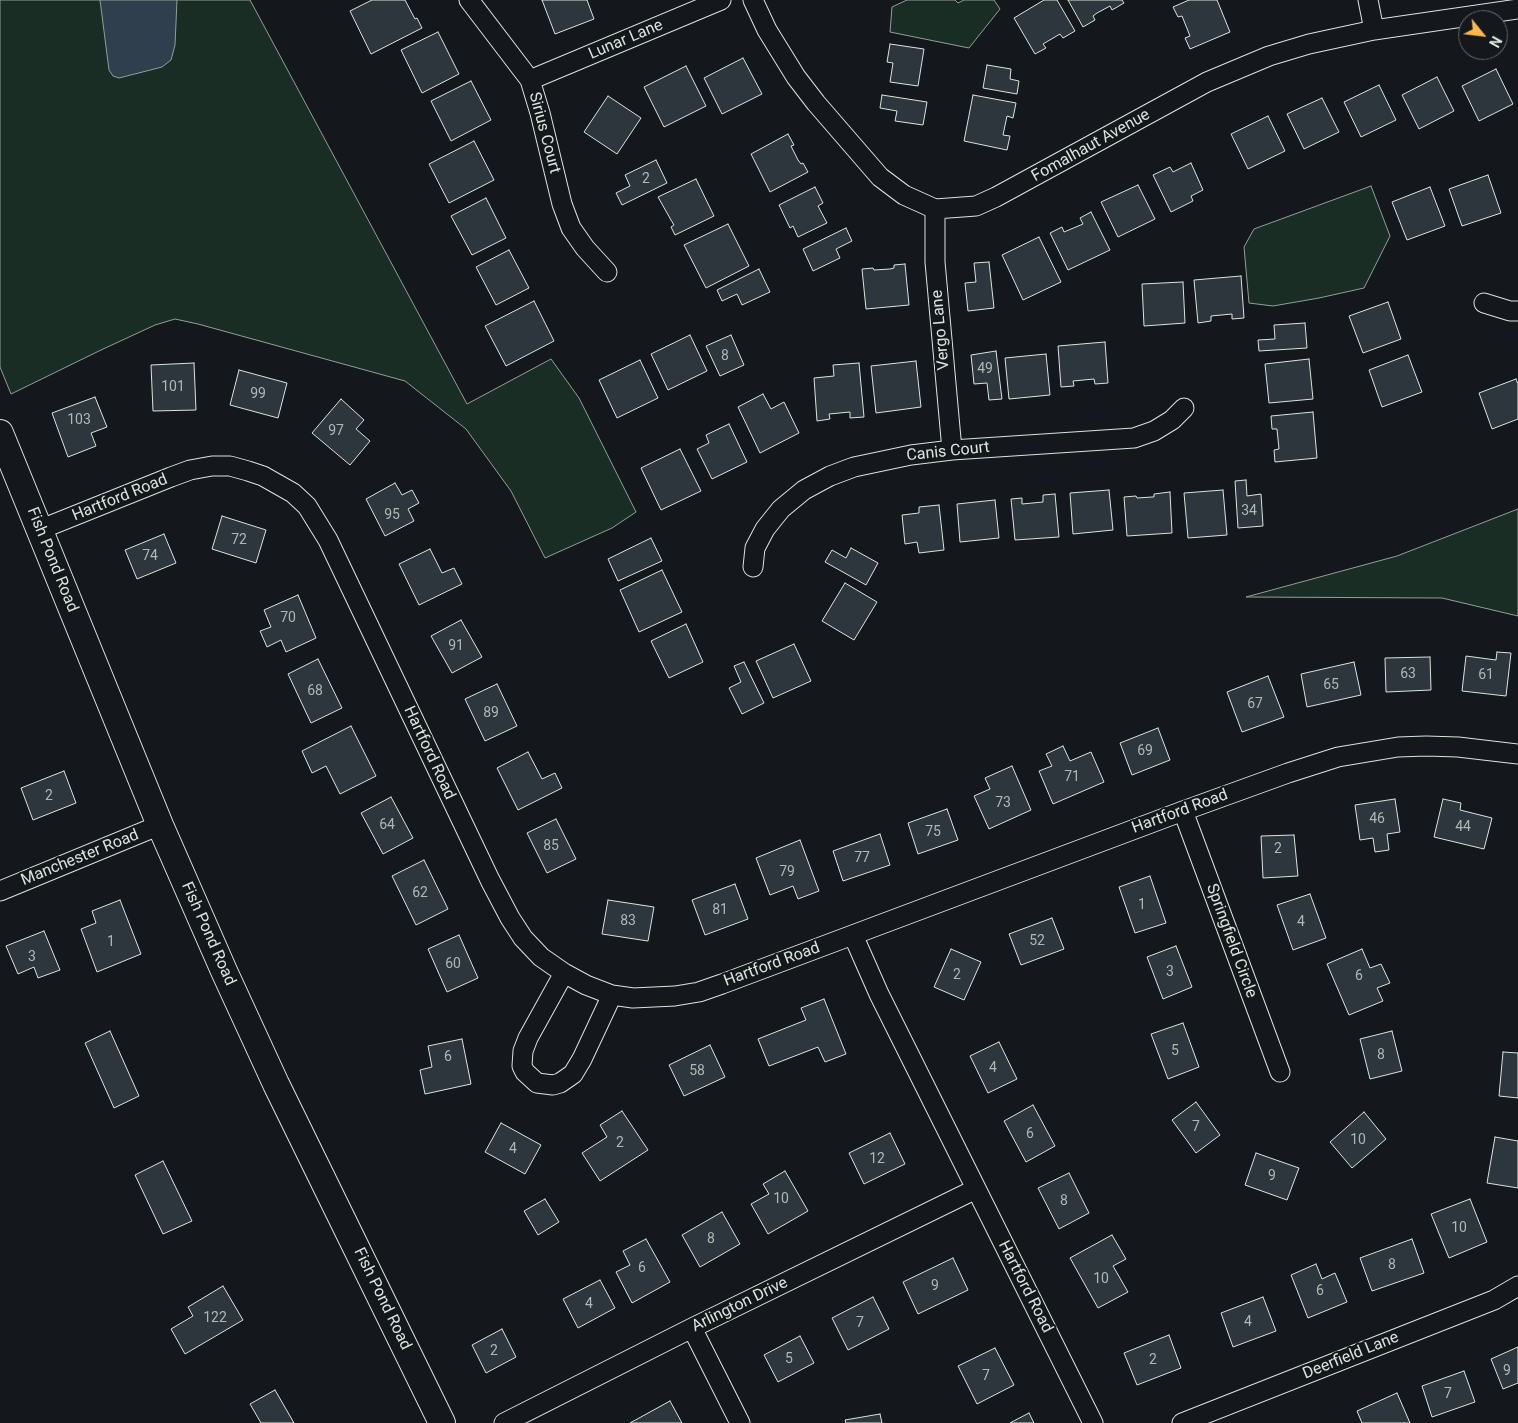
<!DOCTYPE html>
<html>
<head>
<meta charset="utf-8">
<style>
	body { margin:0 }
	#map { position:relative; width:1518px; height:1423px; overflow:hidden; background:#14181c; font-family:Roboto,sans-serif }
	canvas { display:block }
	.north { position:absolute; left:1458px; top:10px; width:50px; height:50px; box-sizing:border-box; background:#14181c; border:1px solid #626a69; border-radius:50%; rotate:119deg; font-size:14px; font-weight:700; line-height:20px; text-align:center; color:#d8e6dc }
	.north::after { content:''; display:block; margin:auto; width:18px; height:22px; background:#ffb74d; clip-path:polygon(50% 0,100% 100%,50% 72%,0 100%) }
</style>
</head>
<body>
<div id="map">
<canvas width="1518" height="1423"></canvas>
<div class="north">N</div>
</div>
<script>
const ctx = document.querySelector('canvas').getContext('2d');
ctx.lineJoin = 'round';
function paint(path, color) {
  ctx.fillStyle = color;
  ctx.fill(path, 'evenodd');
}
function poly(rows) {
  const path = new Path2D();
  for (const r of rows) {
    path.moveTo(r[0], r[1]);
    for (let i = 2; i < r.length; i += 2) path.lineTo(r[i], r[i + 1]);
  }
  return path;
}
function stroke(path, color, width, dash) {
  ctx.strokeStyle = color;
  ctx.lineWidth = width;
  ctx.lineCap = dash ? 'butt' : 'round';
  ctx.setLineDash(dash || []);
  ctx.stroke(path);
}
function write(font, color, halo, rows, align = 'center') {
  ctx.font = font + ' Roboto,sans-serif';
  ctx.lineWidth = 4;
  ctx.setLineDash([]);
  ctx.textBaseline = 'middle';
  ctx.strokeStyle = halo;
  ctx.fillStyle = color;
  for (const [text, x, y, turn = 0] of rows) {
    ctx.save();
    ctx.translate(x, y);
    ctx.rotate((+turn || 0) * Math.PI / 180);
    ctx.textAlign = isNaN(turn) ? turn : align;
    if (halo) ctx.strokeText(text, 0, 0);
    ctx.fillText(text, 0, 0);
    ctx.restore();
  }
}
const green = poly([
	[0,0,250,0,467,404,551,359,579,398,636,512,612,528,545,558,511,491,466,429,405,381,198,324,175,319,155,325,101,350,11,394,0,367,0,0],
	[907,0,955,0,958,3,964,0,994,0,1000,9,969,48,890,32,892,7,907,0],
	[1371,186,1390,236,1364,288,1319,298,1273,306,1249,303,1244,247,1254,229,1371,186],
	[1518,509,1518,616,1442,598,1246,597,1397,556,1518,509]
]);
paint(green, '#1a2d24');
stroke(green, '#939e99', 1);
const water = poly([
	[100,0,177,0,175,45,171,60,162,67,119,78,113,76,109,70,100,0]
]);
paint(water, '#2f3f4d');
stroke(water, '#939e99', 1);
const building = poly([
	[372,0,405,0,415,19,417,18,422,28,371,54,350,11,372,0],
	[542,0,587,0,594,19,555,34,542,0],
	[1044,0,1057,0,1075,31,1063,38,1060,34,1043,44,1046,48,1035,54,1014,18,1044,0],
	[1068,0,1122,0,1124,3,1112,10,1110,6,1097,13,1093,16,1095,20,1083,27,1068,0],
	[1189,0,1217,0,1230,32,1190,49,1185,38,1190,36,1182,16,1178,17,1173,7,1189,0],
	[438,32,459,74,422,93,401,50,438,32],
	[890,44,924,49,918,86,890,82,893,63,887,62,890,44],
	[743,58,762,94,722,114,704,78,743,58],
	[987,65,1011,69,1010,79,1019,81,1017,94,983,88,987,65],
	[686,66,706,106,664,127,644,87,686,66],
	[1496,69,1513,104,1479,121,1462,86,1496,69],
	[1437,77,1454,111,1419,129,1402,95,1437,77],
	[471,81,491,120,451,141,431,101,471,81],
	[1379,85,1396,120,1361,137,1344,102,1379,85],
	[882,95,927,102,923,125,895,121,897,111,880,108,882,95],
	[973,95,1016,103,1013,118,1007,116,1003,135,1010,136,1007,150,964,141,973,95],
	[608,96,641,118,617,154,584,132,608,96],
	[1322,98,1339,132,1304,149,1287,114,1322,98],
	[1268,116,1285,151,1248,169,1231,134,1268,116],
	[788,134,794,145,791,146,798,160,801,164,803,163,808,172,770,192,751,154,788,134],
	[474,141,494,180,449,203,429,164,474,141],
	[656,160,667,183,622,205,616,193,630,186,625,175,656,160],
	[1191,163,1203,190,1191,196,1193,201,1171,212,1153,175,1170,167,1173,172,1191,163],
	[1488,175,1501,213,1462,226,1449,189,1488,175],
	[696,179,714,216,675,235,671,227,674,225,671,220,658,197,696,179],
	[1138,185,1155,219,1118,237,1101,202,1138,185],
	[815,187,823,203,818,206,827,223,798,237,793,226,790,228,779,205,815,187],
	[1430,187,1445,226,1407,240,1392,202,1430,187],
	[486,198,506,238,472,255,451,216,486,198],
	[1091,212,1110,250,1068,270,1050,233,1062,227,1064,232,1083,224,1080,218,1091,212],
	[728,224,749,266,706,288,684,245,728,224],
	[846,228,852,241,836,249,840,258,813,271,803,249,846,228],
	[1039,237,1061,282,1023,300,1002,255,1039,237],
	[509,250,529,288,496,305,476,267,509,250],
	[989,262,994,308,968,311,965,283,976,282,974,263,989,262],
	[905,264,909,305,866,309,862,269,873,268,874,270,890,269,894,268,894,265,905,264],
	[759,269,770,292,742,305,737,294,722,301,717,290,759,269],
	[1241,276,1244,318,1232,319,1232,314,1211,316,1211,321,1198,323,1194,280,1241,276],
	[1183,282,1185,323,1144,326,1142,284,1183,282],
	[534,301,554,341,506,366,485,326,534,301],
	[1388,302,1401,339,1363,353,1349,316,1388,302],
	[1305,323,1307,348,1259,351,1258,340,1275,339,1274,325,1305,323],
	[690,335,707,371,668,390,651,354,690,335],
	[731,335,744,365,720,376,706,346,731,335],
	[1105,342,1108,383,1095,384,1094,379,1073,381,1074,386,1061,387,1058,346,1105,342],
	[996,351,1002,399,989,400,987,383,974,384,971,355,996,351],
	[1046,354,1050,395,1009,399,1005,358,1046,354],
	[1408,355,1422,392,1382,407,1369,370,1408,355],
	[1309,359,1313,399,1269,403,1265,364,1309,359],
	[640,360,658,398,617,418,599,380,640,360],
	[916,361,921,407,876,413,871,366,916,361],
	[194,363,196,410,153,411,151,365,194,363],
	[859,363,864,417,850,418,850,412,829,414,830,419,817,421,814,378,834,376,833,365,859,363],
	[239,370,287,383,278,418,230,405,239,370],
	[1516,379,1518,384,1518,419,1492,429,1479,393,1516,379],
	[763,394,771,409,784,402,799,433,760,453,738,407,763,394],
	[95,397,107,427,91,433,96,446,68,457,52,413,95,397],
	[341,399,364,420,356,429,370,441,350,465,312,433,341,399],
	[1313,412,1317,458,1275,462,1274,450,1279,449,1277,429,1272,429,1271,416,1313,412],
	[729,424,747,462,712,479,697,449,709,443,706,435,729,424],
	[680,449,701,491,661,510,641,468,680,449],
	[1246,480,1247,496,1261,494,1263,526,1238,528,1235,481,1246,480],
	[395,483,402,495,412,490,419,503,408,509,414,521,385,536,366,499,395,483],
	[1109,490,1113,530,1073,534,1070,493,1109,490],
	[1223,490,1227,535,1188,538,1184,493,1223,490],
	[1170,492,1172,533,1127,536,1124,497,1136,496,1137,498,1152,497,1154,497,1154,494,1170,492],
	[1055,494,1059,537,1015,540,1011,499,1022,498,1022,504,1043,502,1043,495,1055,494],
	[995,500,999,538,960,542,957,504,995,500],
	[939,505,944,550,919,553,917,542,905,544,902,515,919,513,919,507,939,505],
	[222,516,266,530,256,563,212,549,222,516],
	[164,534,176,563,137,579,125,550,164,534],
	[651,538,662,561,618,581,608,559,651,538],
	[851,548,878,563,866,585,825,562,832,550,846,558,851,548],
	[430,549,442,573,454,568,462,584,419,605,399,564,430,549],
	[662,570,682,612,639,632,620,590,662,570],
	[845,583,877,602,854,640,822,621,845,583],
	[298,595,316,638,286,652,281,640,267,647,260,631,271,627,264,610,298,595],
	[461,620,482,657,452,673,431,636,461,620],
	[686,624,703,662,669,678,651,641,686,624],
	[794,644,811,681,773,698,756,661,794,644],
	[1497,652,1511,653,1506,696,1462,691,1466,656,1496,660,1497,652],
	[1430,657,1431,690,1386,692,1385,658,1430,657],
	[318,659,342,708,311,723,288,674,318,659],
	[744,662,764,703,742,714,729,688,741,682,734,666,744,662],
	[1354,662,1361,695,1307,707,1301,674,1354,662],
	[1268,676,1284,717,1242,732,1227,692,1268,676],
	[497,684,517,726,485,741,465,699,497,684],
	[351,726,376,776,340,794,326,766,312,773,302,751,351,726],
	[1158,728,1170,760,1132,775,1120,743,1158,728],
	[1063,746,1070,761,1091,752,1104,782,1053,804,1039,771,1052,766,1046,754,1063,746],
	[528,752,542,779,555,773,562,788,518,810,497,768,528,752],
	[1012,766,1031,810,989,829,974,796,990,789,985,778,1012,766],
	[64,771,76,803,33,820,21,788,64,771],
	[391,797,413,838,383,854,361,813,391,797],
	[1395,799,1400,832,1387,834,1389,850,1375,852,1373,838,1360,840,1355,805,1395,799],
	[1443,799,1461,803,1460,810,1492,818,1484,849,1434,837,1443,799],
	[947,809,958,840,918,854,908,823,947,809],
	[556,819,576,859,547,873,527,833,556,819],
	[880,834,890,865,843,881,833,851,880,834],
	[1294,835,1298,876,1263,878,1261,836,1294,835],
	[800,840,819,891,798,899,793,886,770,895,756,858,800,840],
	[424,860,448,909,416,925,392,876,424,860],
	[1150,876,1166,923,1135,933,1119,887,1150,876],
	[735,884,748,919,705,935,692,900,735,884],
	[1310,894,1326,938,1293,950,1277,905,1310,894],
	[120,900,141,954,97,972,81,929,96,923,92,911,120,900],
	[608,900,654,907,648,941,602,934,608,900],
	[1052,918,1064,949,1021,965,1009,934,1052,918],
	[44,931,60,970,38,978,34,967,18,974,6,946,44,931],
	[459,935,478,978,447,992,428,949,459,935],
	[1176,946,1192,987,1163,999,1147,957,1176,946],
	[951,949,981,962,964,1000,934,987,951,949],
	[1362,949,1370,968,1381,964,1390,983,1377,988,1383,1001,1349,1015,1327,964,1362,949],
	[824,999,846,1054,825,1062,818,1047,769,1066,758,1039,806,1020,801,1008,824,999],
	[1183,1023,1199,1067,1168,1079,1151,1034,1183,1023],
	[110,1031,139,1096,114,1108,85,1043,110,1031],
	[1392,1031,1402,1071,1370,1079,1360,1039,1392,1031],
	[462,1039,471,1084,425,1094,420,1070,432,1067,428,1046,462,1039],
	[999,1042,1017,1079,988,1093,970,1056,999,1042],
	[710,1045,725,1077,684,1096,669,1065,710,1045],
	[1503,1052,1518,1053,1518,1098,1499,1096,1503,1052],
	[1196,1102,1220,1135,1196,1153,1172,1120,1196,1102],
	[1033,1105,1055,1146,1026,1162,1004,1121,1033,1105],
	[622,1111,648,1150,600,1181,582,1153,607,1137,600,1125,622,1111],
	[1364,1112,1386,1139,1352,1168,1330,1142,1364,1112],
	[501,1123,541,1145,525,1174,485,1152,501,1123],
	[890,1133,905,1164,864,1184,849,1153,890,1133],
	[1495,1137,1518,1141,1518,1188,1487,1183,1495,1137],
	[1256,1153,1299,1168,1287,1200,1245,1185,1256,1153],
	[163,1161,192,1221,163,1234,135,1175,163,1161],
	[785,1171,808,1211,768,1234,751,1204,769,1194,763,1184,785,1171],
	[1069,1173,1089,1213,1059,1229,1038,1188,1069,1173],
	[545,1199,559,1222,538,1235,524,1211,545,1199],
	[1470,1199,1487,1242,1449,1258,1431,1214,1470,1199],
	[722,1212,740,1244,700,1267,682,1235,722,1212],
	[1112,1235,1126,1259,1113,1266,1128,1292,1098,1308,1070,1258,1112,1235],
	[646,1239,670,1282,632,1303,616,1272,630,1265,623,1251,646,1239],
	[1412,1239,1424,1273,1372,1291,1360,1258,1412,1239],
	[953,1258,968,1290,918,1314,903,1282,953,1258],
	[1316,1264,1322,1279,1335,1273,1347,1302,1308,1318,1291,1275,1316,1264],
	[600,1280,615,1308,578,1328,563,1299,600,1280],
	[223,1286,243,1320,185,1354,171,1329,193,1316,188,1307,223,1286],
	[873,1297,889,1329,848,1350,832,1318,873,1297],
	[1263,1297,1276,1331,1233,1347,1221,1313,1263,1297],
	[502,1329,516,1357,486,1373,472,1345,502,1329],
	[1169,1335,1181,1368,1137,1385,1124,1353,1169,1335],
	[800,1336,814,1363,778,1382,764,1355,800,1336],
	[1518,1347,1518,1383,1503,1389,1491,1359,1518,1347],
	[995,1348,1014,1385,977,1404,958,1366,995,1348],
	[1464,1371,1475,1402,1432,1417,1422,1386,1464,1371],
	[275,1390,294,1423,261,1423,250,1404,275,1390],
	[1397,1393,1410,1423,1362,1423,1357,1411,1397,1393],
	[670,1401,682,1423,630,1423,670,1401],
	[1029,1413,1034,1423,1010,1423,1029,1413],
	[880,1414,882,1423,846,1423,845,1420,880,1414]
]);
paint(building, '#2c363c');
stroke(building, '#d8e6dc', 1);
const street = poly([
	[469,0,530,80,540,113,562,204,571,228,585,248,607,272],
	[753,0,767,30,796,77,816,103,880,177,904,195,935,209,976,206,996,197,1207,82,1269,56,1309,44,1374,30,1518,9],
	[1368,0,1374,30],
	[530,80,721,0],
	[935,209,935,262,952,450],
	[1484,303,1510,311,1518,311],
	[39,530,171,477,190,470,212,466,230,466,248,471,263,476,293,493,307,506,328,540,490,880,510,918,523,938,541,957,564,973,586,985,612,995,633,998,675,996,699,992,722,984,1183,811,1288,773,1338,757,1398,747,1426,746,1458,747,1518,754],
	[753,567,755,548,765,529,781,509,804,490,830,476,854,467,911,455,952,450,1134,438,1154,431,1172,420,1184,408],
	[1183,811,1280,1072],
	[0,891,160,825],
	[853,935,879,994,1093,1423],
	[564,973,528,1038,523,1051,522,1066,525,1072,537,1083,553,1085,560,1083,573,1074,582,1059,612,995],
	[692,1328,740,1423],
	[504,1423,692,1328,976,1189],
	[1182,1423,1494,1300,1518,1286]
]);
const secondary = poly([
	[0,433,160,825,224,971,276,1084,442,1423]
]);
stroke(street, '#d8e6dc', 21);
stroke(secondary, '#d8e6dc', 28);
stroke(street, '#14181c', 19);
stroke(secondary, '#14181c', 26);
write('14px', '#adbab4', null, [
	["2",646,179],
	["8",725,356],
	["49",985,369],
	["101",173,387],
	["99",258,394],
	["103",79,420],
	["97",336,431],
	["34",1249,511],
	["95",392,515],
	["72",239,540],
	["74",150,556],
	["70",288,618],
	["91",456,646],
	["63",1408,674],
	["61",1486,675],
	["65",1331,685],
	["68",315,691],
	["67",1255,704],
	["89",491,713],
	["69",1145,751],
	["71",1072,777],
	["2",49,796],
	["73",1003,803],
	["46",1377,819],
	["64",387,825],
	["44",1463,827],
	["75",933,832],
	["85",551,846],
	["2",1278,849],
	["77",862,858],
	["79",787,872],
	["62",420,893],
	["1",1142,905],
	["81",720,910],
	["83",628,921],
	["4",1301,922],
	["52",1037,941],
	["1",111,942],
	["3",32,957],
	["60",453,964],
	["3",1170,972],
	["2",957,975],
	["6",1359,976],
	["5",1175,1051],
	["8",1381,1055],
	["6",448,1057],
	["4",993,1068],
	["58",697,1071],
	["7",1196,1127],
	["6",1030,1134],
	["10",1358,1140],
	["2",620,1143],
	["4",513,1149],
	["12",877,1159],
	["9",1272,1176],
	["10",781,1199],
	["8",1064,1201],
	["10",1459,1228],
	["8",711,1239],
	["8",1392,1265],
	["6",642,1268],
	["10",1101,1279],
	["9",935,1286],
	["6",1320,1291],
	["4",589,1304],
	["122",215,1318],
	["4",1248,1322],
	["7",860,1323],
	["2",494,1351],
	["5",789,1359],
	["2",1153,1360],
	["9",1507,1371],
	["7",986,1376],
	["7",1448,1394]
]);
write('16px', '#d8e6dc', '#14181c', [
	["Lunar Lane",626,40,-23],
	["Sirius Court",544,133,75],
	["Fomalhaut Avenue",1091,146,-29],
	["Vergo Lane",941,330,-95],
	["Canis Court",948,452,-6],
	["Hartford Road",120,498,-22],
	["Fish Pond Road",52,560,68],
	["Hartford Road",429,753,65],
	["Hartford Road",1180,812,-20],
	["Manchester Road",80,858,-22],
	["Fish Pond Road",208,934,66],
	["Springfield Circle",1231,941,70],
	["Hartford Road",772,965,-20],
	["Hartford Road",1025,1287,63],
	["Fish Pond Road",382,1299,64],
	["Arlington Drive",740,1305,-26],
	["Deerfield Lane",1351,1356,-22]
]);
</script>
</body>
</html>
